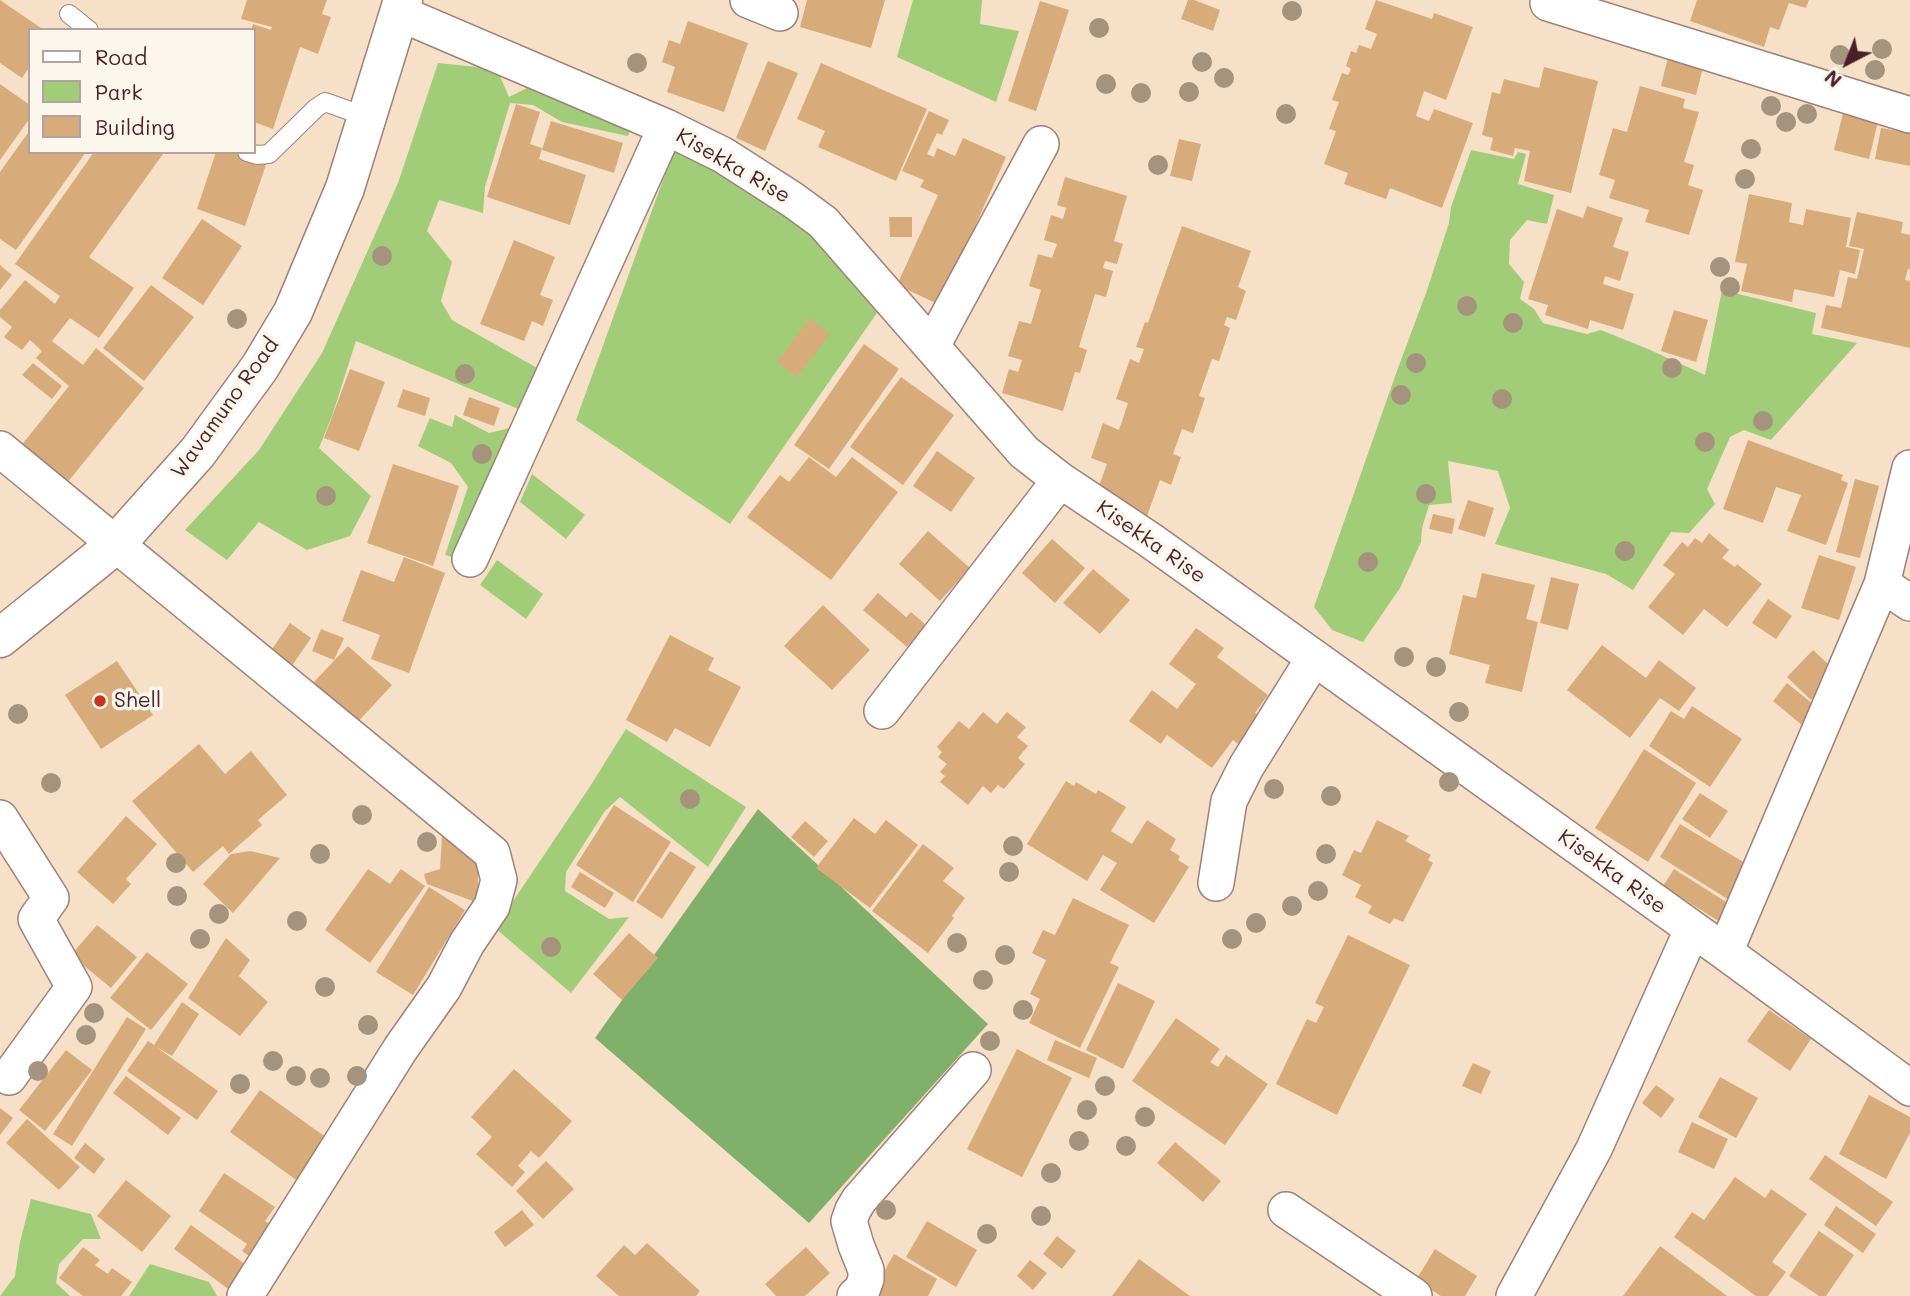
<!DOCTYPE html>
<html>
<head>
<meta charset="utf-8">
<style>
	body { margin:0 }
	#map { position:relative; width:1910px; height:1296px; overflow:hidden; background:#f6e1c8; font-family:Mali,sans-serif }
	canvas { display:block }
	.legend { position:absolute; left:28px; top:28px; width:228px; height:126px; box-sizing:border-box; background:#fbf7ec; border:2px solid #b4a19f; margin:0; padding:9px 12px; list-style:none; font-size:21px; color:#4a1f2b }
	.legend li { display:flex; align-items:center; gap:14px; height:35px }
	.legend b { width:35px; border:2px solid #b4a19f }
	.north { position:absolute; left:1812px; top:28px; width:70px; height:70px; -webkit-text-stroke:5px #fbf7ec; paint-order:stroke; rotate:222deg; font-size:19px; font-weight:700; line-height:28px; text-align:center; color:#4a1f2b }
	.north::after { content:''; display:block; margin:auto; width:24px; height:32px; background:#4a1f2b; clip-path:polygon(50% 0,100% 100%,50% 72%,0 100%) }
</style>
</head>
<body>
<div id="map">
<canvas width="1910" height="1296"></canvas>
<ul class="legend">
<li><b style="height:9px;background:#fff"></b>Road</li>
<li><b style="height:19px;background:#a1cd79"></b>Park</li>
<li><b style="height:19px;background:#d8ab7b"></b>Building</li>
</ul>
<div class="north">N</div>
</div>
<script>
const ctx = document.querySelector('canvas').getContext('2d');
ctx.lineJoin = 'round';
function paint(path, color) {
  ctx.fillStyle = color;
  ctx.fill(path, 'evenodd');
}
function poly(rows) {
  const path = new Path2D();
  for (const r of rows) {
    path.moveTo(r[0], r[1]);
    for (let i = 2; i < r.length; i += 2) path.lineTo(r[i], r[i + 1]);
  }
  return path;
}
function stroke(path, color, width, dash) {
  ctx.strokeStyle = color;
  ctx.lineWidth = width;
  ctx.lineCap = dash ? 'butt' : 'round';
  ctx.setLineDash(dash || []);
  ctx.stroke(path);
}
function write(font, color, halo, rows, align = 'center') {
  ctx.font = font + ' Mali,sans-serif';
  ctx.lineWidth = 7;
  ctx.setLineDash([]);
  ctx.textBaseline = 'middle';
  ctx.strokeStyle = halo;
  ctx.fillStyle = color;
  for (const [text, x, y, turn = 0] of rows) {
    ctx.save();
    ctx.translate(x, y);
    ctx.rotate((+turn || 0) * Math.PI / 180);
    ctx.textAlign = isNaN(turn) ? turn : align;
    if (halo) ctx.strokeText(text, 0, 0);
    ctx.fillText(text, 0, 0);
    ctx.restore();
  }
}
paint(poly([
	[913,0,982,0,980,24,1019,31,996,102,897,57],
	[438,63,497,69,509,97,541,81,636,116,628,136,562,122,533,105,510,103,485,187,483,213,439,200,427,231,452,262,441,301,452,320,539,369,523,411,356,341,332,416,319,448,371,496,350,536,307,550,259,522,227,560,185,530,259,450,322,353,398,183],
	[676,144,819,236,879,310,730,524,576,420],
	[1471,150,1514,159,1518,152,1526,154,1518,184,1554,195,1547,224,1527,220,1510,240,1509,264,1524,282,1520,299,1534,309,1543,323,1587,334,1601,330,1648,349,1705,375,1722,290,1816,313,1812,334,1857,343,1771,440,1744,430,1730,437,1707,489,1715,504,1689,533,1671,532,1633,590,1606,574,1495,544,1510,508,1498,471,1448,461,1452,503,1429,505,1422,528,1421,542,1400,588,1363,642,1332,630,1314,607,1398,368,1426,293,1449,223,1451,207],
	[455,415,489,433,518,426,464,560,445,555,468,487,451,463,418,446,430,418,452,427],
	[532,474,585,515,566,539,520,502],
	[497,560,543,594,526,619,480,585],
	[626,729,746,807,708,867,620,797,605,811,566,872,565,891,609,919,629,917,571,993,495,928,589,788],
	[31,1199,91,1214,101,1239,83,1239,59,1264,56,1283,70,1296,0,1296,15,1276,20,1242],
	[150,1264,209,1282,217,1296,129,1296]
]), '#a1cd79');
paint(poly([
	[758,809,988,1024,809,1223,595,1038]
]), '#80b069');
paint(poly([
	[0,0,44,30,30,30,30,66,22,78,0,63],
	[247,0,327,0,322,14,331,17,318,54,300,47,273,129,254,122,254,30,251,30,253,24,271,30,272,27,241,19],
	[807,0,885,0,871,48,800,27],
	[1188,0,1194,0,1220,10,1213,31,1181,19],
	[1376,0,1432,19,1434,13,1473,27,1446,100,1424,91,1416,116,1429,121,1434,109,1473,123,1442,208,1390,188,1386,199,1344,184,1348,173,1324,164,1336,131,1329,129,1339,102,1332,100,1342,73,1348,75,1351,69,1346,66,1351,51,1356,53,1359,45,1371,49,1377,34,1365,29],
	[1697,0,1809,0,1806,8,1789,3,1779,30,1770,27,1764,47,1690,21],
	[1040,1,1069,10,1036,111,1008,101],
	[688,21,748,43,724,112,667,92,675,67,662,62,669,40,680,44],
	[1668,57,1703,67,1696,95,1661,86],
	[768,61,798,73,765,151,736,138],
	[821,63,927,109,896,181,818,147,825,131,797,119],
	[1544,67,1598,81,1571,193,1524,181,1530,151,1515,148,1513,156,1490,150,1493,138,1482,135,1492,92,1500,94,1504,79,1539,88],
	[0,84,30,105,30,118,0,160],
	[1640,86,1685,99,1683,108,1699,112,1684,162,1694,165,1688,185,1703,190,1689,235,1645,222,1649,210,1609,198,1615,180,1599,175,1613,128,1627,132],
	[516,104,540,112,530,144,542,148,539,159,586,175,570,225,487,197],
	[929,111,949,120,942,135,937,133,927,154,934,157,937,148,955,156,963,138,1006,157,940,305,897,285,938,195,920,187,924,180,902,171],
	[1843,113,1878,122,1869,159,1834,150],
	[551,121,623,143,614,173,542,150],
	[1881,128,1910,133,1910,166,1875,159],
	[30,130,30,152,86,152,16,250,0,239,0,172],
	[1179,139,1201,144,1192,181,1170,176],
	[94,152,163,154,89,257,134,288,99,338,70,318,52,341,83,365,96,348,144,388,58,494,12,457,69,386,36,358,42,351,30,340,22,350,4,337,12,327,0,317,0,310,25,280,55,304,60,296,15,264],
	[216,152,239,152,267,162,245,226,197,209],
	[1065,177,1127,196,1114,241,1123,244,1117,264,1105,261,1103,268,1113,271,1106,297,1095,294,1079,347,1087,350,1080,373,1075,372,1063,411,1002,393,1009,369,1018,372,1022,360,1008,356,1019,321,1031,324,1041,290,1029,286,1038,254,1052,258,1057,244,1044,240,1051,215,1063,219,1066,208,1057,205],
	[1749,194,1792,203,1789,222,1803,225,1806,209,1851,218,1846,247,1860,250,1855,274,1840,270,1834,297,1794,289,1792,302,1741,291,1747,264,1735,262],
	[1587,206,1623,218,1613,247,1629,252,1620,281,1605,276,1603,284,1634,294,1623,330,1590,320,1588,329,1545,315,1548,305,1528,299,1557,209,1583,218],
	[1857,212,1903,222,1901,233,1910,235,1910,269,1908,269,1905,280,1910,281,1910,348,1821,328,1826,305,1841,308,1848,277,1857,279,1864,249,1849,246],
	[889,217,912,217,912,237,890,237],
	[202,219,242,246,203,305,162,278],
	[1182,226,1251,251,1238,287,1246,291,1236,320,1227,317,1224,325,1230,328,1219,361,1212,359,1199,396,1205,398,1193,433,1182,429,1173,454,1181,457,1171,485,1160,480,1147,516,1095,497,1107,464,1091,458,1103,423,1119,430,1128,403,1116,399,1130,359,1139,363,1144,349,1136,347,1145,322,1148,323],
	[514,240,555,257,540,295,553,300,543,326,532,321,524,341,480,324],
	[0,265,12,275,0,290],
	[151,285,194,317,144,381,103,348],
	[1674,310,1708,320,1696,362,1661,351],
	[810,318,830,334,797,377,777,362],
	[864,344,899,369,829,469,794,445],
	[33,363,62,386,52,399,22,375],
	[350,369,385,382,359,451,324,438],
	[901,377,954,415,903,485,850,447],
	[403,389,430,398,425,416,397,407],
	[469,397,500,408,494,426,463,415],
	[1748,440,1843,475,1841,480,1848,483,1826,545,1787,531,1801,495,1776,487,1763,523,1723,509],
	[937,451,975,478,951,512,913,486],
	[809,457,836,477,852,457,898,492,831,580,747,517,780,475,789,482],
	[393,464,459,486,433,566,367,543],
	[1855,479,1879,486,1860,558,1836,552],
	[1468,500,1494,508,1485,537,1458,529],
	[1433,514,1455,519,1452,534,1429,529],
	[928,531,970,568,940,601,899,564],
	[1709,533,1729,550,1722,558,1735,567,1737,564,1762,584,1727,627,1704,609,1683,635,1648,607,1675,574,1663,565,1682,542,1688,547,1695,538,1702,543],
	[1052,539,1085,568,1055,603,1022,573],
	[1819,555,1856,567,1839,620,1801,608],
	[404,557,445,573,409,673,371,659,380,635,342,621,361,570,394,582],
	[1093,569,1130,600,1100,634,1063,603],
	[1482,573,1535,585,1526,619,1538,622,1522,692,1485,683,1490,665,1449,654,1463,595,1476,598],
	[1551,577,1579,584,1568,630,1540,623],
	[878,593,906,617,911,612,926,625,907,647,863,610],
	[1768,599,1792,616,1776,639,1752,623],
	[823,605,870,650,832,690,784,646],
	[290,623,311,638,291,667,270,652],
	[1196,628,1224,648,1217,657,1268,695,1255,713,1263,718,1242,747,1233,740,1212,768,1167,735,1161,744,1129,721,1152,690,1177,709,1196,684,1169,664],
	[321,629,344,638,334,660,312,651],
	[670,635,714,658,708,670,741,687,710,747,675,728,667,742,626,720],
	[1602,645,1646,678,1659,660,1696,688,1679,711,1660,698,1630,738,1567,690],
	[348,646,392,685,356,724,313,683],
	[1813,650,1837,672,1811,700,1787,677],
	[117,661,153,715,101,749,65,695],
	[1787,683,1824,713,1809,731,1773,701],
	[1692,706,1742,739,1710,787,1649,746,1671,711,1684,719],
	[983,712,997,724,1007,712,1026,727,1017,737,1028,746,1018,758,1025,764,1004,789,998,785,991,793,983,786,968,805,940,782,945,776,940,772,947,764,938,757,942,752,937,747,959,721,969,729],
	[199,744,225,774,251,751,287,795,258,820,262,825,229,854,223,846,193,872,132,801],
	[1644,749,1696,783,1648,862,1595,828],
	[1066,781,1074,786,1076,782,1096,794,1098,790,1126,807,1111,831,1132,844,1147,820,1176,839,1170,850,1180,856,1178,860,1189,867,1154,923,1100,890,1117,863,1103,855,1087,881,1027,844],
	[1700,793,1728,811,1710,838,1682,819],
	[614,805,671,842,633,902,576,865],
	[126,816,157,844,126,879,131,884,113,904,77,872],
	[854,818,875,834,886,820,918,845,870,908,816,868],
	[1377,820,1409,836,1405,841,1431,855,1428,860,1433,863,1403,922,1394,918,1390,924,1368,913,1372,906,1355,897,1361,885,1342,875,1354,850,1361,853],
	[805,821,828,841,814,857,791,837],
	[1680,824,1755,869,1734,903,1660,857],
	[442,835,478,857,478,903,427,884,424,874,440,869],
	[923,844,954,868,943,881,965,898,952,916,954,918,928,953,872,911],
	[250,851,280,858,233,913,203,884,231,854],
	[670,851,696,867,662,919,636,902],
	[368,869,390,884,401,869,425,886,370,963,325,930],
	[1674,869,1731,905,1720,922,1663,886],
	[580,872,614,893,605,908,571,887],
	[429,887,465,910,413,995,376,972],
	[1073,898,1129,925,1110,963,1119,967,1080,1048,1029,1023,1040,999,1030,994,1046,960,1032,953,1043,930,1055,935],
	[97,925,137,957,111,988,71,955],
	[629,933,658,958,622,1000,593,974],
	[1348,935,1410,965,1337,1115,1276,1084,1307,1019,1316,1023,1324,1007,1315,1003],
	[226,938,250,960,239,976,268,1002,240,1036,188,998],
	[147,952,188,984,151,1030,110,998],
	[1118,983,1155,1001,1123,1069,1086,1050],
	[182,1002,199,1014,172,1056,156,1047,218,1091,197,1120,127,1071,148,1041,154,1045],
	[1769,1010,1811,1039,1790,1071,1747,1041],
	[127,1017,146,1029,72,1146,53,1134],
	[1176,1018,1220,1049,1210,1062,1218,1067,1226,1055,1268,1084,1225,1145,1132,1081],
	[1055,1040,1097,1058,1089,1078,1047,1060],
	[1017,1049,1072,1078,1022,1177,967,1149],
	[66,1050,92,1070,45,1131,19,1110],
	[1473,1063,1491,1071,1481,1094,1462,1086],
	[514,1069,572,1121,539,1158,531,1151,518,1166,525,1172,512,1187,476,1154,492,1137,471,1117],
	[126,1076,181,1118,168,1135,113,1093],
	[1720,1077,1758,1098,1736,1138,1698,1117],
	[1656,1085,1675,1099,1661,1118,1642,1103],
	[260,1090,334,1143,303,1185,230,1132],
	[1869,1095,1910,1117,1910,1133,1886,1179,1839,1154],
	[0,1108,13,1118,0,1135],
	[27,1119,80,1167,59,1190,6,1143],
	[1692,1122,1728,1139,1714,1169,1678,1152],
	[1175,1142,1221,1181,1203,1202,1157,1163],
	[85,1143,105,1159,94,1174,74,1158],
	[1825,1155,1893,1202,1876,1226,1809,1179],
	[546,1161,574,1189,543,1219,516,1191],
	[224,1173,275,1207,265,1221,281,1232,259,1263,242,1251,247,1244,199,1211],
	[1735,1177,1765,1198,1771,1189,1807,1214,1772,1262,1786,1272,1768,1296,1756,1296,1674,1237,1692,1212,1704,1220],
	[126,1180,171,1216,142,1252,97,1216],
	[1836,1206,1876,1234,1863,1253,1824,1225],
	[522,1210,534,1225,505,1247,494,1232],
	[927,1221,977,1250,956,1287,906,1257],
	[191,1225,249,1267,231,1291,174,1249],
	[1819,1231,1854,1255,1826,1296,1819,1296,1789,1276],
	[1057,1236,1076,1251,1062,1269,1043,1254],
	[647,1243,700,1291,696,1296,619,1296,596,1276,624,1245,635,1255],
	[1660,1246,1727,1296,1623,1296],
	[83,1247,100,1260,95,1265,108,1274,112,1268,132,1282,121,1296,83,1296,59,1278],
	[806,1247,830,1273,805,1296,776,1296,765,1284],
	[1435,1249,1477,1276,1465,1296,1441,1296,1416,1280],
	[894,1254,937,1279,928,1296,870,1296],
	[1139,1259,1190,1296,1112,1296],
	[1030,1260,1047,1273,1033,1290,1017,1276]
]), '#d8ab7b');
const service = poly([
	[69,14,89,30],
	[247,152,257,155,269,154,316,108,325,102,367,117]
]);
const minor = poly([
	[748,0,780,13],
	[1548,3,1910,115],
	[399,13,666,127,723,155,793,200,823,222,1024,452,1060,480,1150,540,1725,952,1910,1088],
	[932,346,1041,144],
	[0,449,492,853,499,880,492,906,467,943,444,987,401,1048,245,1296],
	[470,559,666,127],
	[1882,584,1910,603],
	[882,711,1060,480],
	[0,818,51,898,36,919,74,987,9,1077],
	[1216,883,1229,801,1246,767,1314,658],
	[1725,952,1882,584,1910,468],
	[1286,1210,1414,1296],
	[855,1296,862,1290,866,1279,866,1270,856,1245,849,1221,853,1210,859,1200,973,1070],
	[1514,1296,1594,1149,1692,930]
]);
const secondary = poly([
	[0,638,115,545,198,452,260,367,293,312,345,188,403,0]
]);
stroke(service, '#a0807a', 20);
stroke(minor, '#a0807a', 38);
stroke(secondary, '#a0807a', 41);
stroke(service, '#fff', 18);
stroke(minor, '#fff', 35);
stroke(secondary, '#fff', 38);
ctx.fillStyle = '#a6937e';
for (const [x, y] of [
	[1292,11],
	[1099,28],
	[1882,49],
	[1840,55],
	[1202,62],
	[637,63],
	[1875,70],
	[1224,78],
	[1106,84],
	[1189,92],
	[1141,93],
	[1771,106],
	[1286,114],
	[1807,114],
	[1786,122],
	[1751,149],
	[1158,165],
	[1745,179],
	[382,256],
	[1720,267],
	[1730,287],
	[1467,306],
	[237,319],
	[1513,323],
	[1416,363],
	[1672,368],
	[465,374],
	[1401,395],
	[1502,399],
	[1763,421],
	[1705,442],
	[482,454],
	[1426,494],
	[326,496],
	[1625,551],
	[1368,562],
	[1404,657],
	[1436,667],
	[1459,712],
	[18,714],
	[1449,782],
	[51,783],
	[1274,789],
	[1331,796],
	[690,799],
	[362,815],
	[427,842],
	[1013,846],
	[320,854],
	[1326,854],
	[176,863],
	[1009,872],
	[1318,891],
	[177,896],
	[1292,906],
	[219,914],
	[297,921],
	[1256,923],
	[200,939],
	[1232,939],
	[957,943],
	[551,947],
	[1005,955],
	[983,980],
	[325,987],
	[1023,1010],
	[94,1013],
	[368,1025],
	[86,1035],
	[990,1041],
	[273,1061],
	[38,1071],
	[296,1076],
	[357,1076],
	[320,1078],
	[240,1084],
	[1105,1086],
	[1087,1110],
	[1145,1117],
	[1079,1141],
	[1126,1146],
	[1051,1173],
	[886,1210],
	[1041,1216],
	[987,1234]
]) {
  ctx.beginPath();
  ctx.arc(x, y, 10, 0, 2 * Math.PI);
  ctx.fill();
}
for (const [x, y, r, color] of [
	[100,701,7,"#c8321e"]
]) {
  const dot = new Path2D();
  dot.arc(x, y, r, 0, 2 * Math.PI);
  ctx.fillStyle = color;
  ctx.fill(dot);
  stroke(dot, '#fbf7ec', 2.5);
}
write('21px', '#4a1f2b', '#fbf7ec', [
	["Kisekka Rise",733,166,30],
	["Wavamuno Road",225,408,-54],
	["Kisekka Rise",1151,542,35],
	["Kisekka Rise",1612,872,36]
]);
write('21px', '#4a1f2b', '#fbf7ec', [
	["Shell",114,701]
], 'left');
</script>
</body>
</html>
